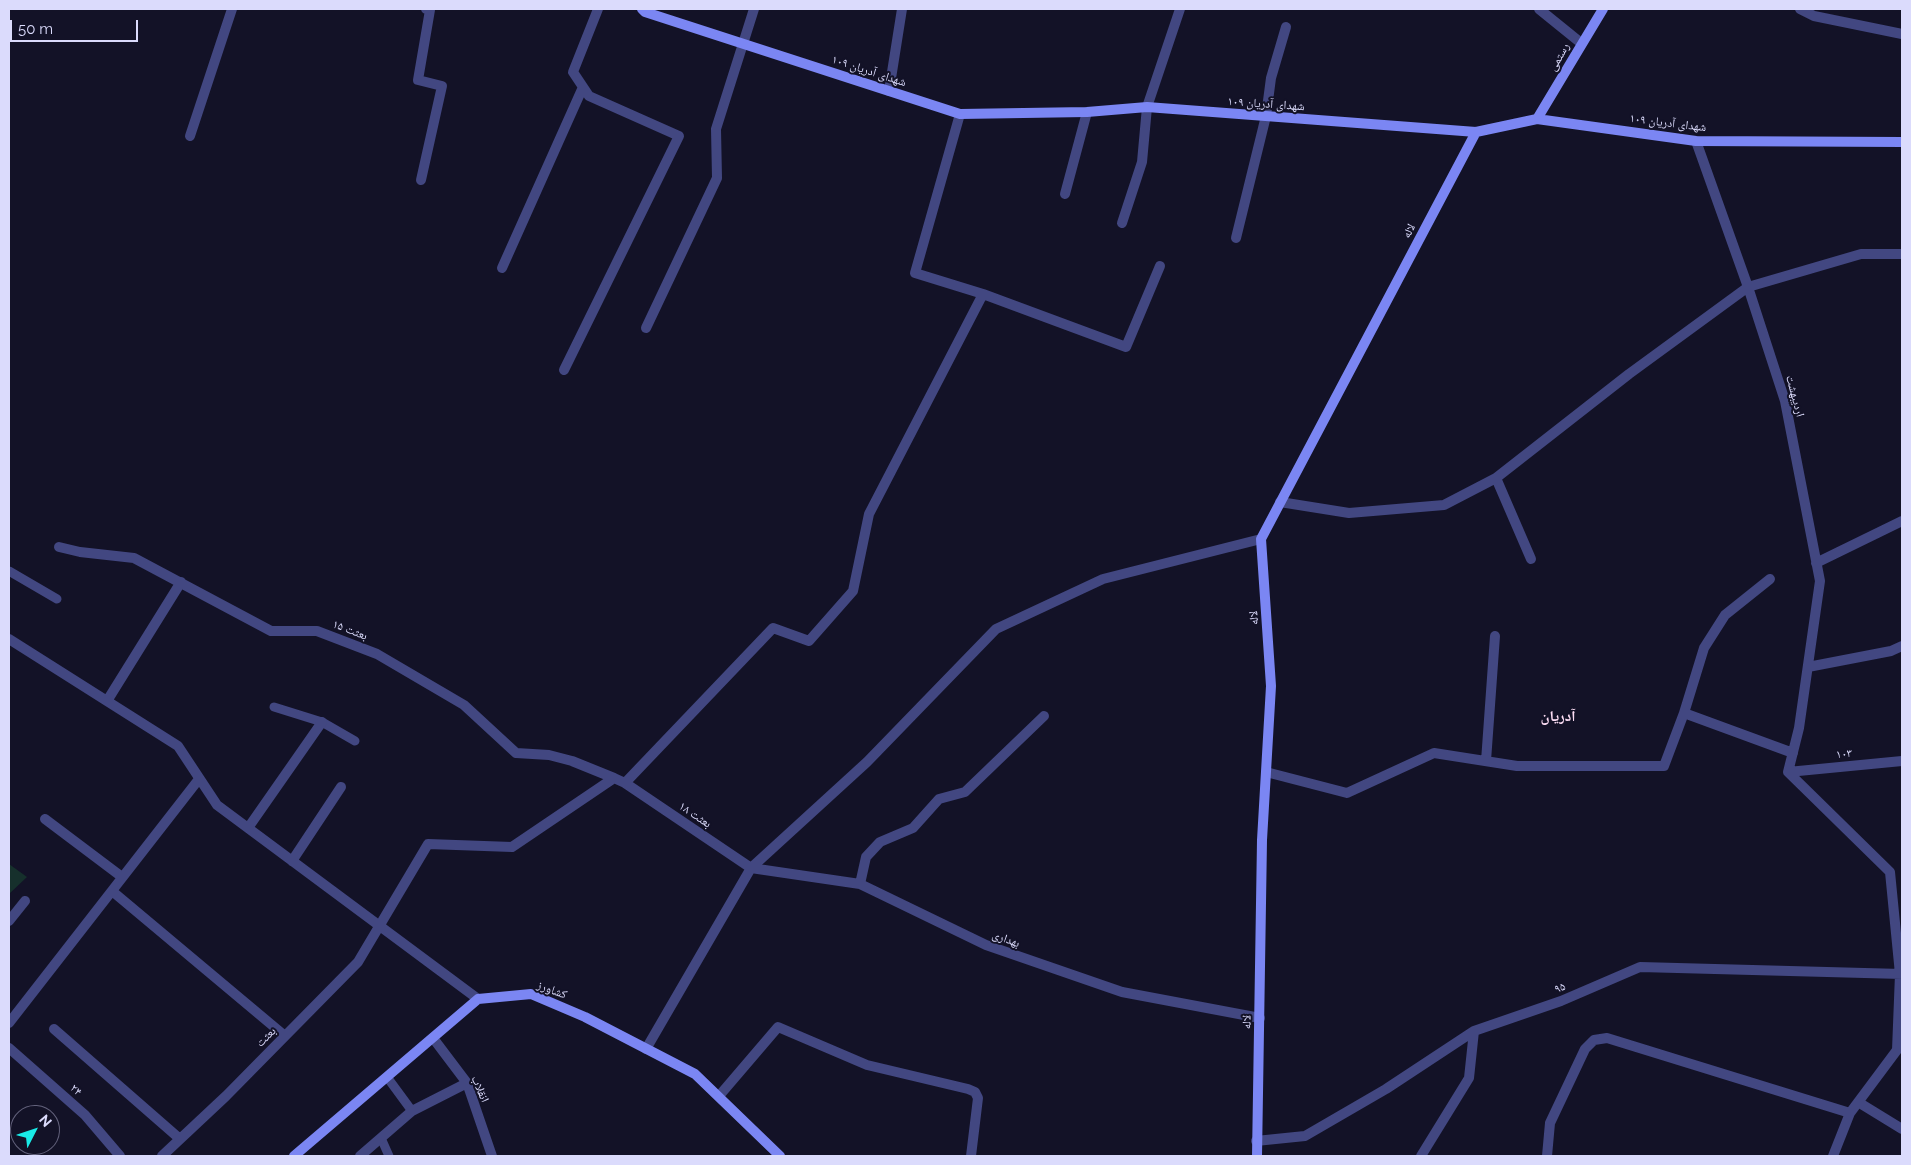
<!DOCTYPE html>
<html>
<head>
<meta charset="utf-8">
<style>
	body { margin:0 }
	#map { position:relative; width:1911px; height:1165px; overflow:hidden; background:#131227; font-family:Raleway,sans-serif }
	canvas { display:block }
	.frame { position:absolute; inset:0; border:10px solid #dbdbfc; pointer-events:none }
	.north { position:absolute; left:10px; top:1105px; width:50px; height:50px; box-sizing:border-box; background:#131227; border:1px solid #63627c; border-radius:50%; rotate:49deg; font-size:14px; font-weight:700; line-height:20px; text-align:center; color:#dbdbfc }
	.north::after { content:''; display:block; margin:auto; width:18px; height:22px; background:#19eae7; clip-path:polygon(50% 0,100% 100%,50% 72%,0 100%) }
	.scale { position:absolute; left:10px; top:20px; width:128px; height:22px; box-sizing:border-box; border:2px solid #dbdbfc; border-top:0; padding-left:6px; font-size:15px; line-height:18px; white-space:nowrap; color:#dbdbfc; -webkit-text-stroke:4px #131227; paint-order:stroke }
</style>
</head>
<body>
<div id="map">
<canvas width="1911" height="1165"></canvas>
<div class="frame"></div>
<div class="north">N</div>
<div class="scale">50 m</div>
</div>
<script>
const ctx = document.querySelector('canvas').getContext('2d');
ctx.lineJoin = 'round';
function paint(path, color) {
  ctx.fillStyle = color;
  ctx.fill(path, 'evenodd');
}
function poly(rows) {
  const path = new Path2D();
  for (const r of rows) {
    path.moveTo(r[0], r[1]);
    for (let i = 2; i < r.length; i += 2) path.lineTo(r[i], r[i + 1]);
  }
  return path;
}
function stroke(path, color, width, dash) {
  ctx.strokeStyle = color;
  ctx.lineWidth = width;
  ctx.lineCap = dash ? 'butt' : 'round';
  ctx.setLineDash(dash || []);
  ctx.stroke(path);
}
function write(font, color, halo, rows, align = 'center') {
  ctx.font = font + ' Raleway,"Noto Naskh Arabic",sans-serif';
  ctx.lineWidth = 4;
  ctx.setLineDash([]);
  ctx.textBaseline = 'middle';
  ctx.strokeStyle = halo;
  ctx.fillStyle = color;
  for (const [text, x, y, turn = 0] of rows) {
    ctx.save();
    ctx.translate(x, y);
    ctx.rotate((+turn || 0) * Math.PI / 180);
    ctx.textAlign = isNaN(turn) ? turn : align;
    if (halo) ctx.strokeText(text, 0, 0);
    ctx.fillText(text, 0, 0);
    ctx.restore();
  }
}
paint(poly([
	[9,864,27,877,9,894]
]), '#16302c');
stroke(poly([
	[9,571,57,599],
	[274,707,322,722,355,741],
	[387,1077,412,1111],
	[381,1138,389,1156]
]), '#424781', 9);
stroke(poly([
	[1539,9,1581,43],
	[1800,9,1814,16,1902,34],
	[889,91,902,9],
	[190,136,232,9],
	[1696,141,1748,287,1785,401,1820,581,1799,728,1788,772],
	[421,180,442,86,418,80,430,10,426,9],
	[1065,194,1087,112],
	[1122,223,1142,162,1147,107,1180,9],
	[1236,238,1266,116,1271,78,1286,27],
	[502,268,583,87],
	[983,294,1126,347,1160,266],
	[646,328,717,178,716,129,754,9],
	[564,370,679,136,589,96,573,72,598,9],
	[1496,478,1531,559],
	[1280,502,1349,513,1444,505,1496,478,1629,374,1748,287,1861,254,1902,254],
	[59,547,80,552,134,558,271,631,317,631,377,654,464,705,516,753,549,755,572,761,614,778],
	[1816,563,1902,521],
	[1770,579,1725,615,1704,648,1684,713,1793,753],
	[9,639,178,746,217,805,478,999],
	[1808,667,1891,651,1902,646],
	[107,701,181,582],
	[1486,761,1495,636],
	[1266,772,1347,793,1434,753,1517,766,1664,766,1684,713],
	[1788,772,1890,872,1900,974,1897,1050,1850,1113,1833,1156],
	[1788,772,1902,761],
	[625,783,773,628,809,641,853,591,869,514,983,294,915,273,960,114],
	[45,819,122,877],
	[248,828,322,722],
	[292,861,341,787],
	[860,884,866,857,880,842,913,828,939,799,965,792,1044,716],
	[112,891,285,1036],
	[9,921,25,901],
	[9,1023,199,779],
	[54,1029,180,1139],
	[433,1038,467,1083,492,1156],
	[9,1048,85,1115,120,1156],
	[646,1049,751,868,867,762,996,629,1103,579,1261,539],
	[719,1096,778,1027,867,1065,968,1089,975,1092,978,1098,971,1156],
	[1858,1102,1902,1129],
	[1256,1141,1305,1136,1386,1089,1474,1031,1561,1001,1640,967,1902,974],
	[162,1156,226,1096,358,962,428,844,512,847,614,778,625,783,751,868,860,884,986,945,1122,992,1260,1018],
	[360,1156,412,1111,467,1083],
	[1421,1156,1469,1078,1474,1031],
	[1547,1156,1550,1123,1585,1049,1594,1040,1607,1038,1850,1113]
]), '#424781', 10);
stroke(poly([
	[642,9,645,12,960,114,1087,112,1147,107,1476,132,1537,119,1696,141,1902,142],
	[1537,119,1603,9],
	[294,1156,478,999,531,994,585,1017,695,1074,780,1156],
	[1257,1156,1262,840,1271,686,1261,539,1476,132]
]), '#7b86f3', 10);
write('12px', '#dbdbfc', '#131227', [
	["رستمی",1559,57,-60],
	["شهدای آدریان ۱۰۹",869,71,18],
	["شهدای آدریان ۱۰۹",1266,104,4],
	["شهدای آدریان ۱۰۹",1668,123,7],
	["لاله",1409,231,-62],
	["اردیبهشت",1795,396,75],
	["لاله",1254,618,-94],
	["بعثت ۱۵",350,630,21],
	["۱۰۳",1844,754,-5],
	["بعثت ۱۸",695,815,34],
	["بهداری",1006,939,20],
	["۹۵",1560,988,-22],
	["کشاورز",552,990,21],
	["لاله",1247,1022,-89],
	["بعثت",266,1037,-45],
	["انقلاب",480,1089,67],
	["۲۴",76,1090,42]
]);
write('bold 15px', '#fcddf4', '#131227', [
	["آدریان",1558,716]
]);
</script>
</body>
</html>
